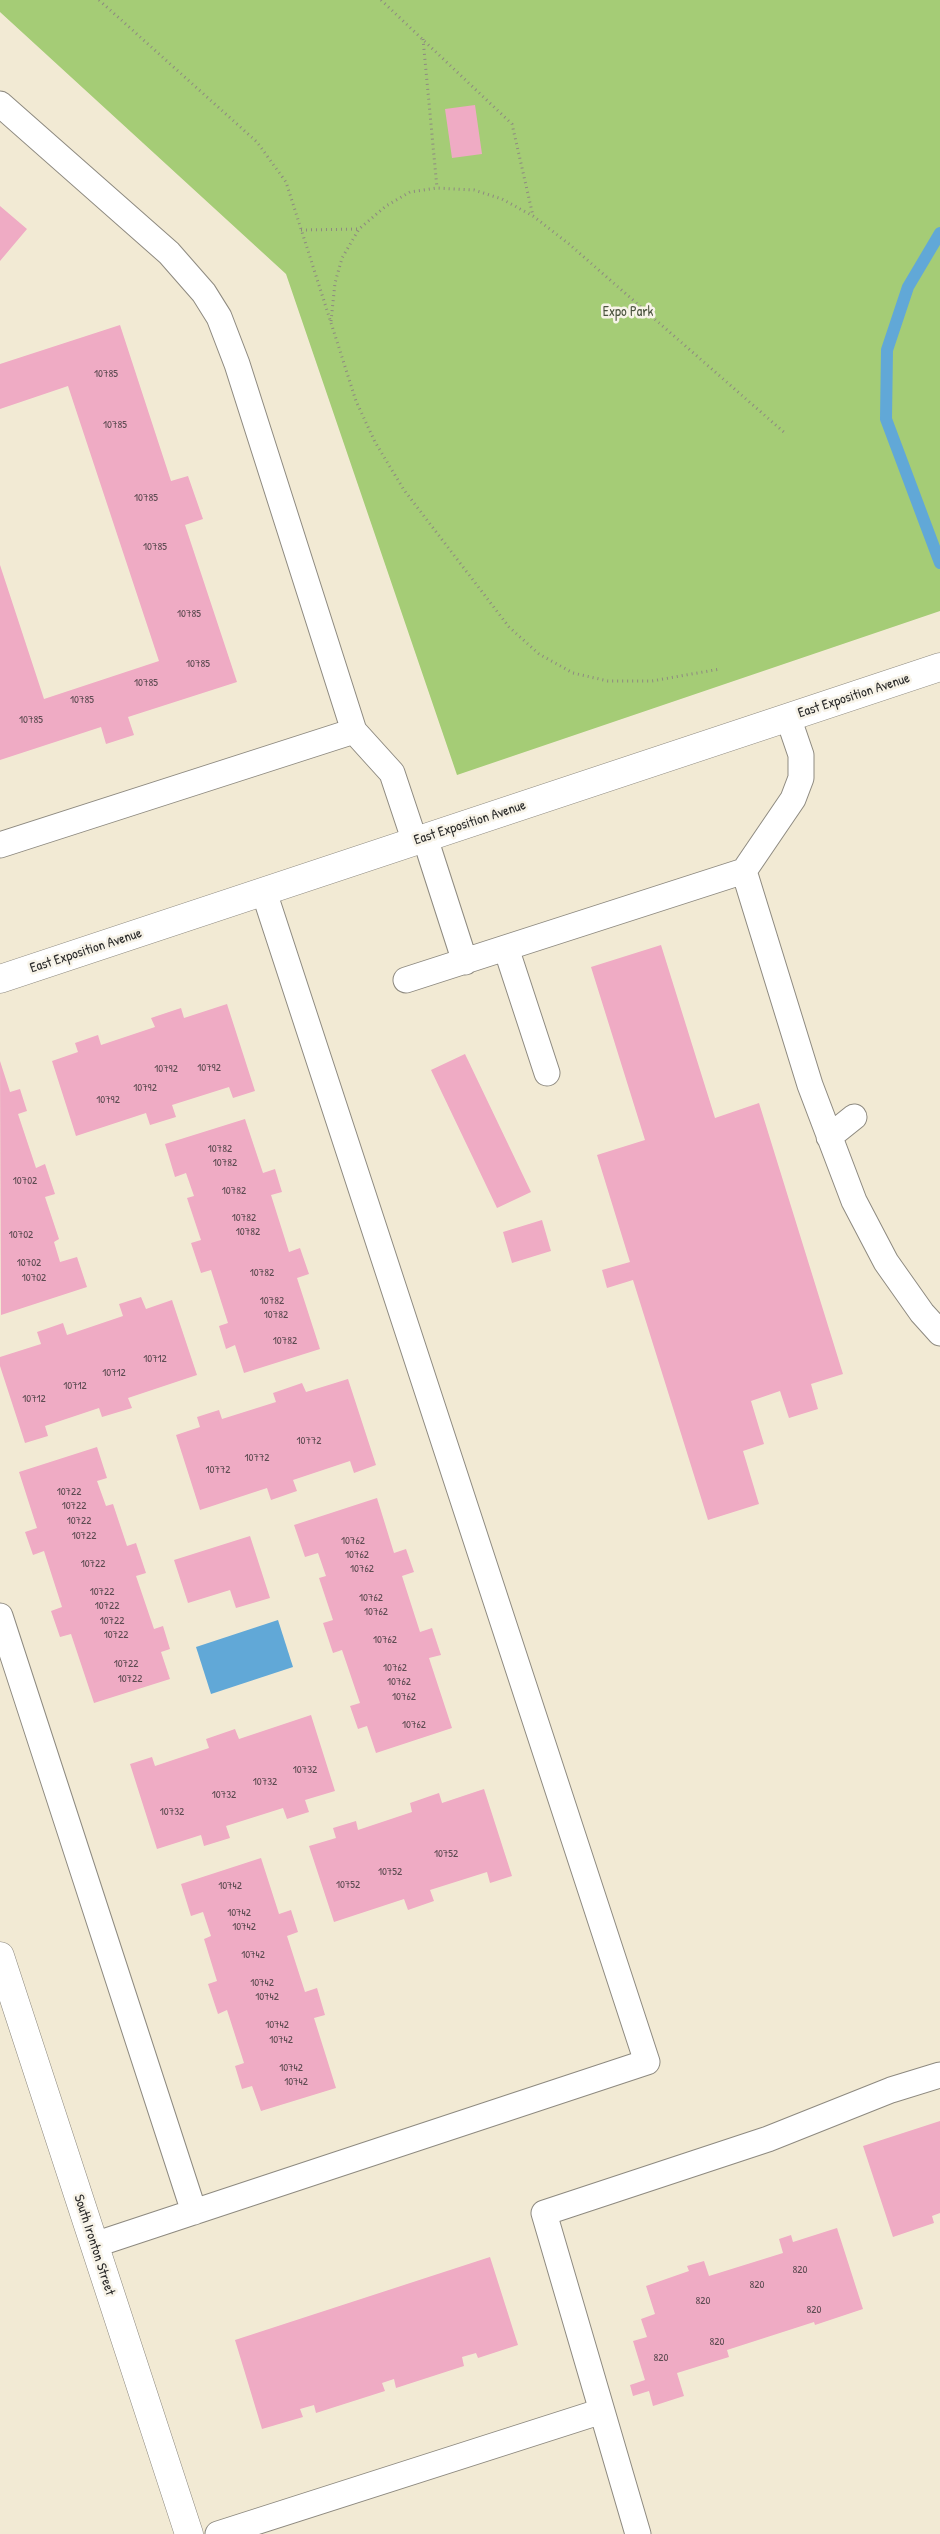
<!DOCTYPE html>
<html>
<head>
<meta charset="utf-8">
<style>
	body { margin:0 }
	canvas { display:block; background:#f2ead4 }
</style>
</head>
<body>
<canvas width="940" height="2534"></canvas>
<script>
const ctx = document.querySelector('canvas').getContext('2d');
ctx.lineJoin = 'round';
function paint(path, color) {
  ctx.fillStyle = color;
  ctx.fill(path, 'evenodd');
}
function poly(rows) {
  const path = new Path2D();
  for (const r of rows) {
    path.moveTo(r[0], r[1]);
    for (let i = 2; i < r.length; i += 2) path.lineTo(r[i], r[i + 1]);
  }
  return path;
}
function stroke(path, color, width, dash) {
  ctx.strokeStyle = color;
  ctx.lineWidth = width;
  ctx.lineCap = dash ? 'butt' : 'round';
  ctx.setLineDash(dash || []);
  ctx.stroke(path);
}
function write(font, color, halo, rows, align = 'center') {
  ctx.font = font + ' "Patrick Hand",sans-serif';
  ctx.lineWidth = 5;
  ctx.setLineDash([]);
  ctx.textBaseline = 'middle';
  ctx.strokeStyle = halo;
  ctx.fillStyle = color;
  for (const [text, x, y, turn = 0] of rows) {
    ctx.save();
    ctx.translate(x, y);
    ctx.rotate((+turn || 0) * Math.PI / 180);
    ctx.textAlign = isNaN(turn) ? turn : align;
    if (halo) ctx.strokeText(text, 0, 0);
    ctx.fillText(text, 0, 0);
    ctx.restore();
  }
}
paint(poly([
	[0,0,940,0,940,611,457,775,286,274,0,12]
]), '#a5cc76');
paint(poly([
	[278,1620,293,1667,211,1694,196,1647]
]), '#61a8d7');
stroke(poly([
	[940,233,908,287,887,350,886,419,940,563]
]), '#61a8d7', 12);
paint(poly([
	[475,105,482,154,452,158,445,109],
	[0,206,27,229,0,261],
	[120,325,171,481,188,476,203,519,185,525,237,682,128,717,134,735,106,744,101,727,0,760,0,565,44,699,159,661,68,386,0,409,0,364],
	[661,945,715,1118,759,1103,843,1374,811,1384,818,1409,789,1418,780,1391,751,1401,764,1444,743,1451,759,1504,708,1520,633,1280,607,1288,602,1270,630,1262,597,1155,645,1140,591,967],
	[227,1004,255,1091,233,1098,229,1087,172,1105,176,1117,150,1125,146,1113,76,1136,52,1061,78,1052,75,1043,98,1035,101,1045,155,1027,151,1018,181,1008,184,1018],
	[465,1054,531,1192,497,1208,431,1070],
	[0,1061,10,1092,20,1089,27,1111,18,1114,36,1168,45,1164,55,1194,45,1197,59,1239,54,1242,60,1262,77,1257,87,1287,1,1315],
	[245,1119,263,1173,275,1169,282,1192,271,1195,289,1252,300,1248,309,1274,297,1278,320,1349,244,1373,235,1345,226,1349,219,1326,228,1323,211,1270,201,1273,191,1243,201,1240,187,1198,194,1196,186,1173,175,1177,165,1144],
	[542,1220,551,1251,512,1263,503,1232],
	[141,1297,146,1309,172,1300,197,1375,128,1398,132,1408,102,1417,99,1408,45,1426,48,1436,25,1443,0,1366,0,1357,41,1344,37,1332,63,1323,67,1335,123,1316,119,1304],
	[348,1379,376,1465,354,1473,350,1461,293,1480,297,1491,271,1500,267,1488,200,1510,176,1435,200,1427,197,1417,219,1410,222,1419,276,1402,273,1393,302,1383,306,1392],
	[97,1447,107,1478,97,1481,106,1506,113,1504,127,1546,136,1543,146,1573,136,1576,154,1629,163,1626,170,1649,161,1652,170,1679,94,1703,71,1634,60,1637,51,1611,62,1607,44,1551,33,1555,25,1532,37,1528,19,1472],
	[377,1498,394,1553,406,1549,414,1572,402,1576,420,1632,432,1628,441,1655,429,1658,452,1728,376,1753,367,1726,358,1729,350,1706,360,1703,342,1650,333,1653,323,1623,333,1620,319,1578,326,1576,318,1553,305,1557,294,1525],
	[250,1536,270,1598,236,1608,230,1590,188,1603,174,1560],
	[311,1715,335,1791,305,1800,309,1812,287,1819,283,1808,226,1826,230,1838,204,1846,201,1835,157,1849,130,1764,152,1757,155,1766,209,1748,206,1739,235,1729,239,1739],
	[484,1789,512,1876,490,1883,487,1872,430,1890,434,1901,408,1910,404,1899,334,1922,309,1846,336,1838,333,1828,356,1821,358,1830,412,1812,410,1803,439,1793,442,1803],
	[261,1858,279,1914,291,1910,298,1932,287,1936,305,1992,317,1988,325,2015,314,2018,336,2088,261,2111,252,2086,242,2089,235,2066,244,2063,227,2010,218,2014,208,1984,217,1981,204,1939,211,1936,203,1912,191,1916,181,1884],
	[940,2121,940,2213,932,2216,934,2223,893,2237,863,2146],
	[837,2228,863,2309,815,2325,814,2322,727,2350,729,2357,677,2373,684,2396,653,2406,649,2391,633,2396,630,2385,645,2380,633,2341,647,2337,641,2319,655,2314,646,2286,689,2271,687,2266,704,2261,709,2276,783,2253,779,2239,791,2235,793,2242],
	[490,2257,518,2345,478,2358,476,2353,462,2357,464,2366,396,2388,394,2379,382,2383,385,2391,316,2413,314,2405,300,2409,303,2417,262,2429,235,2340]
]), '#efabc4');
const lane = poly([
	[0,104,169,253,204,293,219,317,237,364,354,731,392,773,415,842],
	[425,838,465,962],
	[0,845,354,731],
	[744,871,810,1085,854,1201,886,1262,922,1313,940,1333],
	[506,948,547,1073],
	[406,980,744,871,793,799,801,778,801,755,788,717],
	[829,1137,854,1117],
	[0,1616,194,2212],
	[94,2245,647,2062,264,892],
	[218,2534,602,2411],
	[638,2534,544,2213,768,2139,891,2090,940,2075]
]);
const street = poly([
	[0,1956,189,2534]
]);
const secondary = poly([
	[0,979,940,667]
]);
stroke(lane, '#8e8a80', 27);
stroke(street, '#8e8a80', 29);
stroke(secondary, '#8e8a80', 29);
stroke(poly([
	[99,0,257,142,286,182,356,401,375,442,404,490,509,627,539,654,573,673,608,681,652,681,720,669],
	[381,0,512,124,533,216],
	[423,39,437,188],
	[301,230,359,229],
	[331,321,335,283,342,258,359,229,386,206,410,192,437,188,474,190,502,199,533,216,569,244,786,434]
]), '#8e8a80', 3, [1, 4]);
stroke(lane, '#fff', 25);
stroke(street, '#fff', 28);
stroke(secondary, '#fff', 28);
write('11px', '#5c4b51', null, [
	["10785",106,374],
	["10785",115,425],
	["10785",146,498],
	["10785",155,547],
	["10785",189,614],
	["10785",198,664],
	["10785",146,683],
	["10785",82,700],
	["10785",31,720],
	["10792",209,1068],
	["10792",166,1069],
	["10792",145,1088],
	["10792",108,1100],
	["10782",220,1149],
	["10782",225,1163],
	["10702",25,1181],
	["10782",234,1191],
	["10782",244,1218],
	["10782",248,1232],
	["10702",21,1235],
	["10702",29,1263],
	["10782",262,1273],
	["10702",34,1278],
	["10782",272,1301],
	["10782",276,1315],
	["10782",285,1341],
	["10712",155,1359],
	["10712",114,1373],
	["10712",75,1386],
	["10712",34,1399],
	["10772",309,1441],
	["10772",257,1458],
	["10772",218,1470],
	["10722",69,1492],
	["10722",74,1506],
	["10722",79,1521],
	["10722",84,1536],
	["10762",353,1541],
	["10762",357,1555],
	["10722",93,1564],
	["10762",362,1569],
	["10722",102,1592],
	["10762",371,1598],
	["10722",107,1606],
	["10762",376,1612],
	["10722",112,1621],
	["10722",116,1635],
	["10762",385,1640],
	["10722",126,1664],
	["10762",395,1668],
	["10722",130,1679],
	["10762",399,1682],
	["10762",404,1697],
	["10762",414,1725],
	["10732",305,1770],
	["10732",265,1782],
	["10732",224,1795],
	["10732",172,1812],
	["10752",446,1854],
	["10752",390,1872],
	["10752",348,1885],
	["10742",230,1886],
	["10742",239,1913],
	["10742",244,1927],
	["10742",253,1955],
	["10742",262,1983],
	["10742",267,1997],
	["10742",277,2025],
	["10742",281,2040],
	["10742",291,2068],
	["10742",296,2082],
	["820",800,2270],
	["820",757,2285],
	["820",703,2301],
	["820",814,2310],
	["820",717,2342],
	["820",661,2358]
]);
write('14px', '#4a533e', '#f7f3e8', [
	["Expo Park",628,312]
]);
write('14px', '#2b2b2b', '#f7f3e8', [
	["East Exposition Avenue",854,696,-18],
	["East Exposition Avenue",470,823,-18],
	["East Exposition Avenue",86,951,-18],
	["South Ironton Street",94,2245,72]
]);
</script>
</body>
</html>
